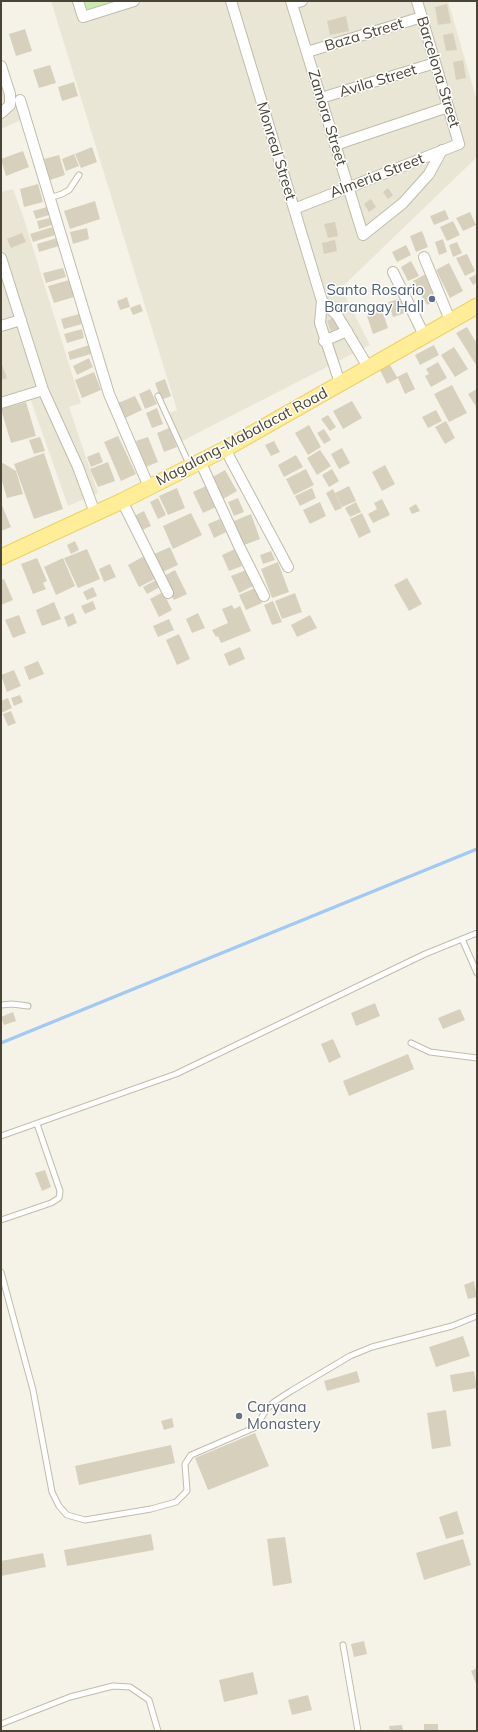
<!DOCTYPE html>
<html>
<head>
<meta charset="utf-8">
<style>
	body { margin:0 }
	#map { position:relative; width:478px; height:1732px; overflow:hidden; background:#f5f3e8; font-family:Mulish,sans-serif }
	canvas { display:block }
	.frame { position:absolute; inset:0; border:2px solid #494436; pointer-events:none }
</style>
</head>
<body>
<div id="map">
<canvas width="478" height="1732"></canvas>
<div class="frame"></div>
</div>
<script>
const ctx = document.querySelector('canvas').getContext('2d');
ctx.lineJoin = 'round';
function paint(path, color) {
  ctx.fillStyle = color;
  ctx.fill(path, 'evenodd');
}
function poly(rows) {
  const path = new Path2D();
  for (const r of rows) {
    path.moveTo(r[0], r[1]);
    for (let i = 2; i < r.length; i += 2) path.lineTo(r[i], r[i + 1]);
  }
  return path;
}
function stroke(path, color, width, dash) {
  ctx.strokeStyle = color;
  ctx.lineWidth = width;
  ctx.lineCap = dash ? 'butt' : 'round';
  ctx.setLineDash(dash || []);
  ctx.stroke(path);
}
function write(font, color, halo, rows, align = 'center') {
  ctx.font = font + ' Mulish,sans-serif';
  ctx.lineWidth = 3;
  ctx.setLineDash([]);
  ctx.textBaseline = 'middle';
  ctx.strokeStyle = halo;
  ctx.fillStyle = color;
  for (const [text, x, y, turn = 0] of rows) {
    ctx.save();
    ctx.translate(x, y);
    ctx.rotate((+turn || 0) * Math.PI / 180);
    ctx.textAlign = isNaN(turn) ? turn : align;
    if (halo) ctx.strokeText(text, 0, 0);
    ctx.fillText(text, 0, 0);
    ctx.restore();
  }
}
paint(poly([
	[51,1,448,1,477,101,477,157,341,288,370,345,180,442,167,414,177,410],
	[1,56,21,120,1,129],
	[13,189,24,219,81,403,69,407,98,493,68,506,30,398,1,408,1,192]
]), '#e9e6d6');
paint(poly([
	[83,1,123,1,87,12]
]), '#c9ebaf');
stroke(poly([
	[1,1043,477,849]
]), '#a2c8f5', 3.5);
paint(poly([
	[447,4,451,23,438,25,435,7],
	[346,16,349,31,330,35,327,21],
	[25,29,32,51,16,56,9,34],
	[453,33,457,50,446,51,443,35],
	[463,60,466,78,456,80,453,62],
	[50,65,56,83,39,88,33,70],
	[74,82,78,96,62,101,58,87],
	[92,147,97,162,81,168,75,154],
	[23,151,29,167,6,176,1,159],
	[74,154,79,166,66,171,62,159],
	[59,155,65,175,50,180,44,159],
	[38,184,43,202,24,207,20,189],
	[388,188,393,195,388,199,383,192],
	[371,199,376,207,369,212,364,204],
	[95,201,100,219,70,229,64,211],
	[47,207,49,215,36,219,33,211],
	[445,210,449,219,434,225,430,216],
	[470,212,476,225,463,231,456,218],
	[50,218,52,225,39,229,37,221],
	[453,221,460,235,447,241,440,227],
	[335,222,338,236,328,238,324,224],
	[52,227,55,235,33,242,30,234],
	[87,228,89,239,73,244,70,232],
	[422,231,428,247,416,252,410,236],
	[22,233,26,242,11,248,7,239],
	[57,238,59,246,39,252,37,244],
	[443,239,447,252,439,255,435,242],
	[335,240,337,251,324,254,322,243],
	[457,242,462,253,453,257,449,245],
	[406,245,411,255,397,262,392,252],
	[467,254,475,271,465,276,456,258],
	[411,261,419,276,408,281,401,267],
	[449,263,463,291,450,298,436,270],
	[63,268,66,277,46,283,43,273],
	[426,274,440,298,427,305,413,281],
	[477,274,477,282,473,285,469,278],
	[69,280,74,297,54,303,48,286],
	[127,297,130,307,120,310,117,301],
	[403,298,408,312,393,317,388,302],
	[140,304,143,311,133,315,130,308],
	[381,307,388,328,373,334,366,313],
	[79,314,82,324,64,329,61,319],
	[335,317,339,328,331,331,327,321],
	[467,327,477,344,476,365,456,333],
	[82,329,84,338,67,343,64,334],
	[89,345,91,354,70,360,68,352],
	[434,345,439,355,420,365,415,355],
	[454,347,468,369,455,377,441,355],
	[89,358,93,367,77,375,73,366],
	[1,362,7,378,1,380],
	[438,362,447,378,431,387,425,376,429,374,426,369],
	[390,365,397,377,407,372,415,389,405,394,398,378,387,384,380,370],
	[94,372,101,390,82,398,75,380],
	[165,379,171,396,161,400,155,383],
	[452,385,467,413,449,422,434,394],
	[150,389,157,404,145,409,139,394],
	[477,389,477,408,468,394],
	[135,396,142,410,125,418,118,403],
	[352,401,362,418,343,429,333,411],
	[26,402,36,436,11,443,1,409],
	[157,408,163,424,152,428,146,413],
	[436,410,442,421,428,428,422,417],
	[328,415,336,427,330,431,321,419],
	[446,421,455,438,445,444,435,427],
	[309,425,321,447,308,455,295,433],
	[169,428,177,447,164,452,157,433],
	[324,429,331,440,324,444,317,433],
	[118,436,136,474,121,481,104,442],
	[40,437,45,451,34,454,29,440],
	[148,437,158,462,146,467,136,441],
	[274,441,280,452,271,456,265,445],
	[342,448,350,463,339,469,331,454],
	[320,450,331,466,317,475,307,458],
	[99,452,103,462,91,467,87,457],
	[44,453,63,509,34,519,14,464],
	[296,455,303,467,284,477,278,465],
	[108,462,115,481,98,487,90,469],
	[3,463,16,471,23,494,7,498,1,478,1,464],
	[385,465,395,484,382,491,372,472],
	[306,469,314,485,294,495,286,479],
	[332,469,339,481,329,487,322,475],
	[225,470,237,491,223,499,211,478],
	[206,486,216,507,203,513,193,492],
	[349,486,356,501,342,507,335,493],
	[177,488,185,508,168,515,159,496],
	[312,488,316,498,300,506,295,496],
	[333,489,342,508,335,511,326,493],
	[158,498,166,515,158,519,150,502],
	[238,498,244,512,234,516,228,502],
	[382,499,390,515,373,523,368,514,377,509,374,503],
	[320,502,326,516,310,524,303,510],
	[356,502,361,512,350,517,345,508],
	[1,503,11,527,1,531],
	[416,504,420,511,412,514,409,508],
	[144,511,151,526,142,530,134,516],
	[191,513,202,535,173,549,163,526],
	[362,513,371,532,359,538,350,519],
	[251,514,260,539,244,545,234,521],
	[220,519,226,532,214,538,208,524],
	[75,541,79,550,71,554,67,545],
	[170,547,178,565,160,573,152,555],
	[87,549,100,579,78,588,64,558],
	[235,549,242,566,229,571,222,555],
	[271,551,275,560,263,564,260,555],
	[146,555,157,578,139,587,128,565],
	[37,558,47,581,43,583,46,589,33,594,21,564],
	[63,558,75,586,56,595,44,567],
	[278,562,289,592,272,598,261,569],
	[110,564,116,577,104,582,99,569],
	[175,570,187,594,174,600,162,577],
	[246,570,253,586,239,593,231,576],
	[407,578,422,604,409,611,394,585],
	[4,579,13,600,1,605,1,580],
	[156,580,160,587,147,594,143,587],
	[93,587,97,596,87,600,83,592],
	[255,588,262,603,246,610,239,595],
	[163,592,172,610,159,617,150,599],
	[295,593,302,612,282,619,275,601],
	[93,601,96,609,85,614,81,606],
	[273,601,282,622,272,625,264,605],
	[54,602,61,619,42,626,36,610],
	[232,605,234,609,240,606,251,631,221,643,218,636,216,637,212,630,228,623,222,609],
	[73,613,77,623,68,627,64,617],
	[198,613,205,628,192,633,186,619],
	[19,615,26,633,13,638,5,620],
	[310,615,317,628,297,637,291,625],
	[169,619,174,630,158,637,153,626],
	[179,634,190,659,177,665,166,640],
	[240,647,245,659,229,666,224,654],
	[38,661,44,674,29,680,24,667],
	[14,670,21,686,7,692,1,675],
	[20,695,23,702,14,706,11,698],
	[8,698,12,708,1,713,1,701],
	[11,711,16,723,8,726,3,714],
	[375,1003,380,1016,356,1026,351,1013],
	[460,1009,465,1020,443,1029,438,1018],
	[13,1012,16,1021,4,1025,1,1017],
	[333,1039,341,1057,329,1063,321,1044],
	[408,1054,414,1069,349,1096,343,1081],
	[45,1170,51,1187,42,1191,35,1173],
	[474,1281,477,1297,468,1299,464,1285],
	[463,1336,470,1356,436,1367,429,1347],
	[357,1371,360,1382,327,1391,324,1381],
	[474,1371,477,1388,453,1392,450,1375],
	[446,1410,451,1446,432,1449,427,1413],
	[172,1418,174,1427,164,1430,161,1421],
	[255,1433,269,1466,208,1490,195,1458],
	[171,1445,175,1463,79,1485,75,1466],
	[457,1511,464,1534,446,1539,439,1517],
	[151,1534,154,1550,67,1566,64,1550],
	[285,1537,292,1583,273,1586,267,1539],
	[463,1539,471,1565,424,1580,416,1553],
	[43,1553,46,1567,1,1576,1,1561],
	[364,1641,367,1654,354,1657,351,1644],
	[477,1668,477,1686,471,1671],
	[253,1672,258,1694,224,1702,219,1680],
	[308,1695,312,1710,292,1715,288,1700],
	[424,1724,438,1724,438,1731,424,1731],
	[402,1725,403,1731,390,1731,389,1726]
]), '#d7d0bd');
const lane = poly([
	[49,198,62,194,69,190,79,175],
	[158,396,190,466],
	[462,939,477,973],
	[1,1005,12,1004,28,1006],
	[411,1043,430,1052,477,1058],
	[1,1136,176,1074,425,954,477,933],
	[1,1220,51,1203,59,1198,60,1191,37,1124],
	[1,1272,33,1390,52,1492,59,1506,67,1515,85,1520,151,1509,176,1502,187,1491,185,1464,191,1455,256,1427,266,1410,274,1402,291,1391,350,1356,372,1347,452,1326,477,1316],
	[343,1645,358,1731],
	[1,1724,70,1697,113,1686,130,1687,149,1700,158,1731]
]);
const street = poly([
	[78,1,83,17,134,1],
	[231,1,322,301,320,323,340,383],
	[291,1,363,235,403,203,429,174,442,150],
	[292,4,302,1],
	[307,52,422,17],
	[1,66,10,94,10,105,1,113],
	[321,98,435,63],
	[20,100,109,394,149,487],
	[335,145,448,107],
	[294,209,459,144,417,1],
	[424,257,450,320],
	[1,258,43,390,78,467,95,513],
	[393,272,424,335],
	[322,301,337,315,368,367],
	[1,326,21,320],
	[324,341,347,331],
	[1,403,43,390],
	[225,449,288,567],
	[200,461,239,546,264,596],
	[122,501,168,593]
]);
const primary = poly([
	[1,557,122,501,225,449,477,306]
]);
stroke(lane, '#c1bcaa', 7);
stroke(street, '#c1bcaa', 12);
stroke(primary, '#ebd261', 17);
stroke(lane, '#fff', 5);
stroke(street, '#fff', 10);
stroke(primary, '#ffee97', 15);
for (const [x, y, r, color] of [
	[432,299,4,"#5c6f8a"],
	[239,1416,4,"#6b7280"]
]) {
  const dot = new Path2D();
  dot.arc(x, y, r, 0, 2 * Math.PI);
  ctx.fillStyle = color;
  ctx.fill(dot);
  stroke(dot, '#fff', 1.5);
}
write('15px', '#494436', '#fff', [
	["Baza Street",364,35,-17],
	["Barcelona Street",438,72,73],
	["Avila Street",378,81,-17],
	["Zamora Street",327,118,73],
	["Monreal Street",276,151,73],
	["Almeria Street",377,176,-21],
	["Magalang-Mabalacat Road",242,437,-28]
]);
write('15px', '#4e5e75', '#fff', [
	["Santo Rosario",424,290],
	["Barangay Hall",424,307]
], 'right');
write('15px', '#5b616d', '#fff', [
	["Caryana",247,1407],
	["Monastery",247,1424]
], 'left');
</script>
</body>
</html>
